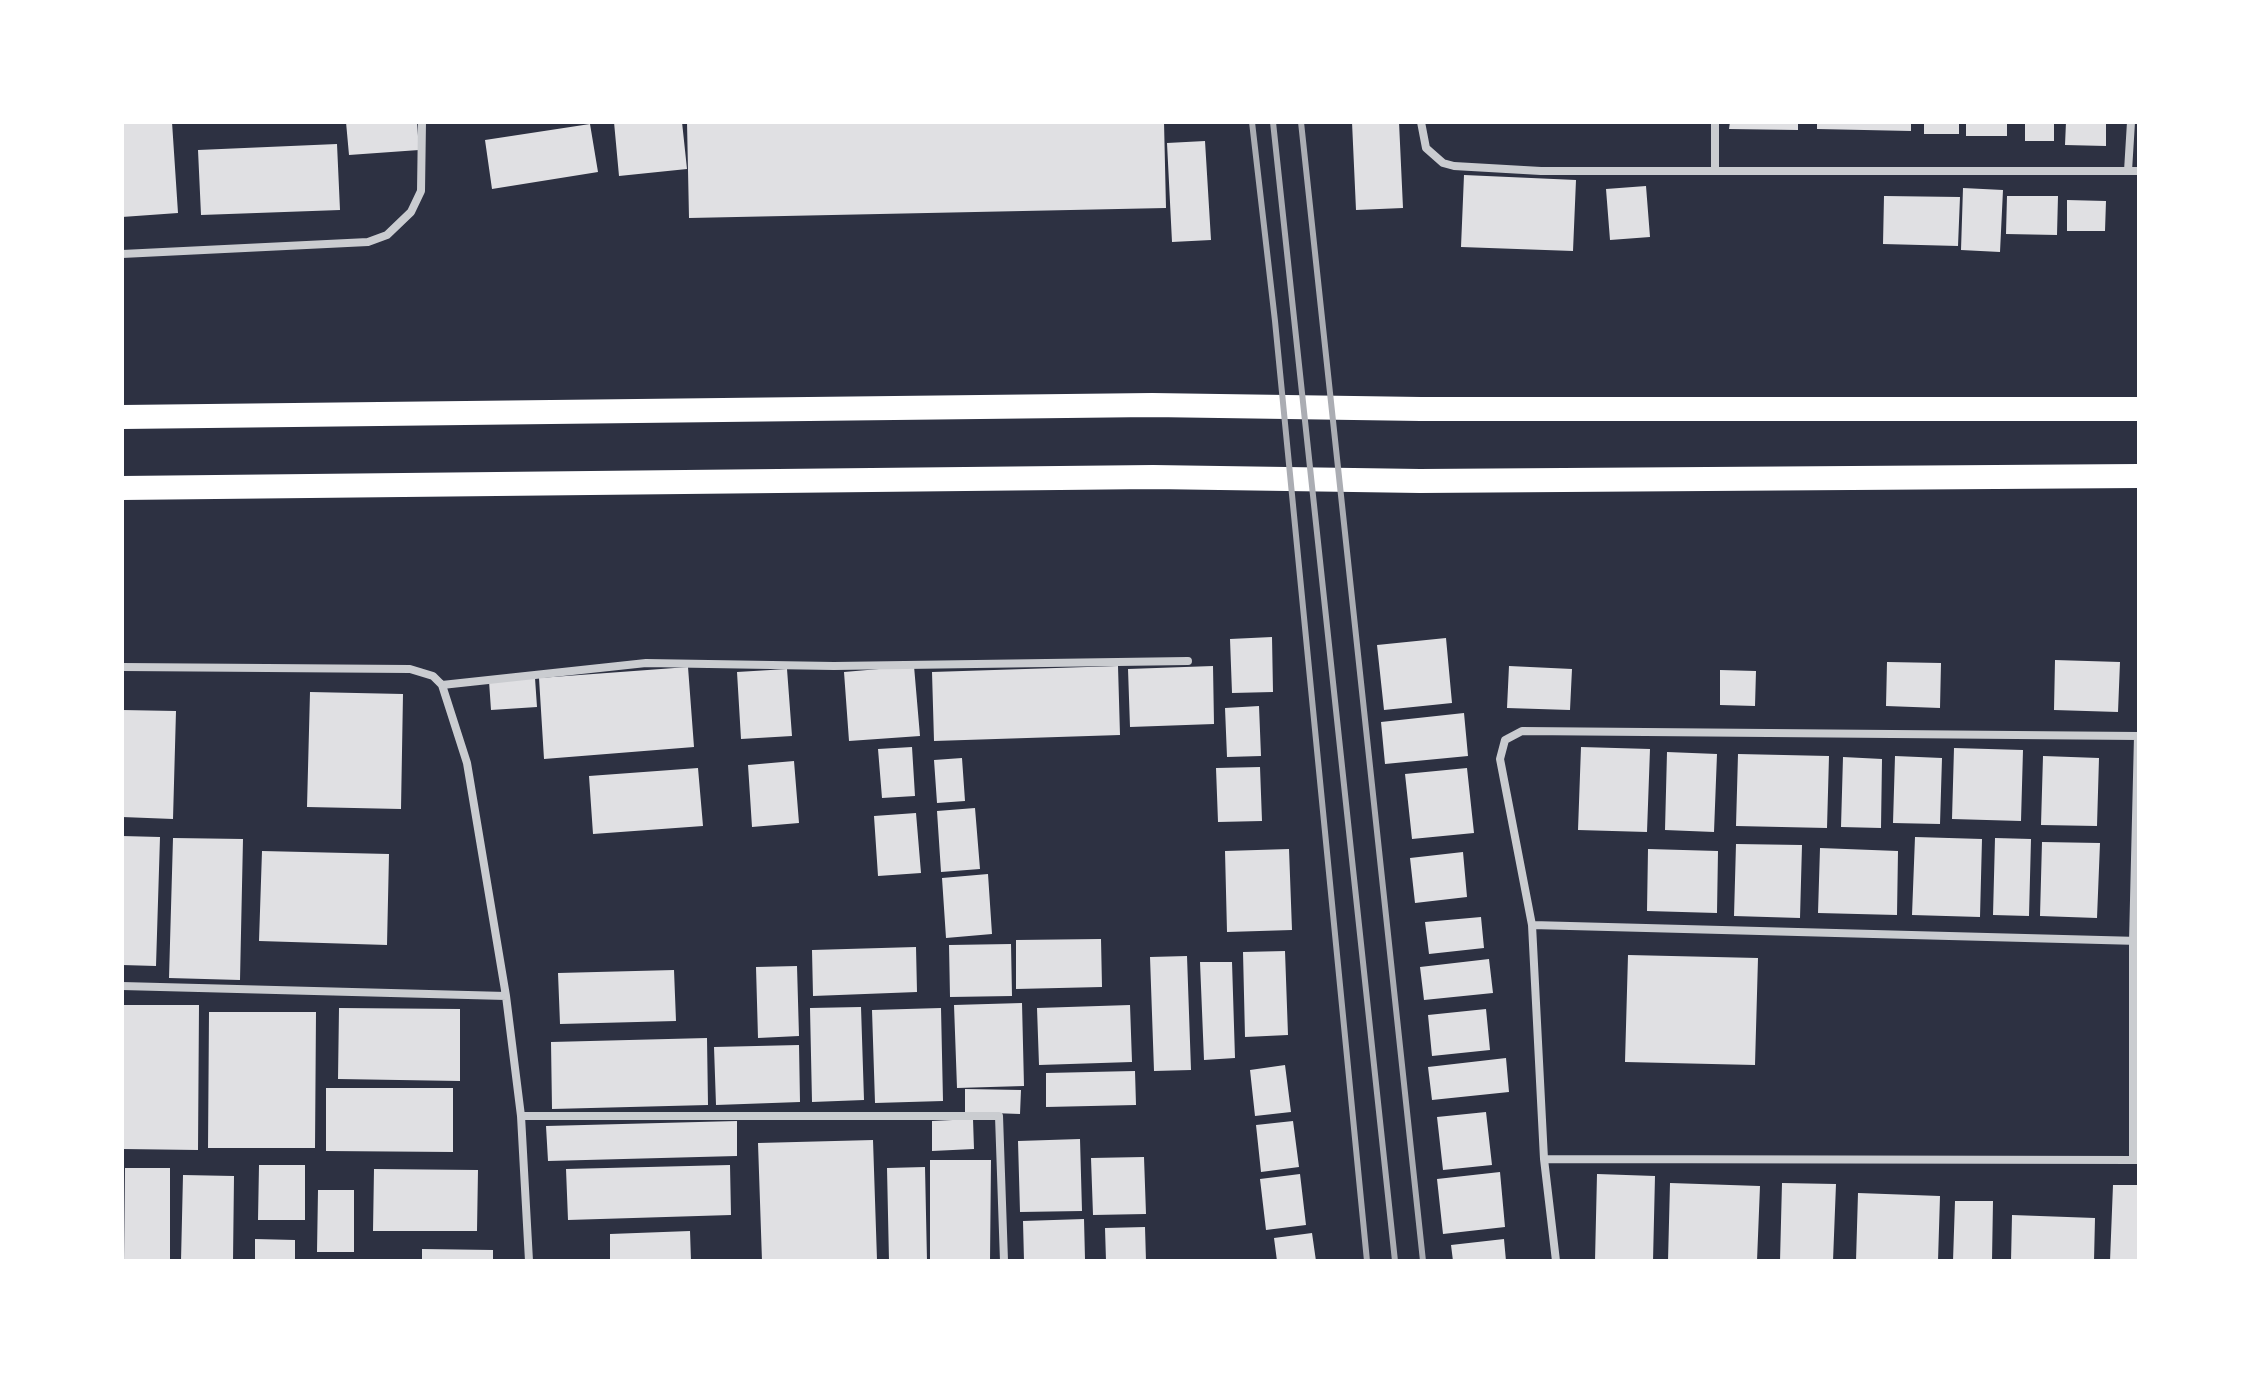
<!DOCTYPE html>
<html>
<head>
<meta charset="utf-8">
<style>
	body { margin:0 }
	#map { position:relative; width:2261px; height:1383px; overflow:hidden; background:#2d3142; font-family:Lato,sans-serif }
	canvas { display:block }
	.frame { position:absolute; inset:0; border:124px solid #fff; pointer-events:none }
</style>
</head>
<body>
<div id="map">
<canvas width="2261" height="1383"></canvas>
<div class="frame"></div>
</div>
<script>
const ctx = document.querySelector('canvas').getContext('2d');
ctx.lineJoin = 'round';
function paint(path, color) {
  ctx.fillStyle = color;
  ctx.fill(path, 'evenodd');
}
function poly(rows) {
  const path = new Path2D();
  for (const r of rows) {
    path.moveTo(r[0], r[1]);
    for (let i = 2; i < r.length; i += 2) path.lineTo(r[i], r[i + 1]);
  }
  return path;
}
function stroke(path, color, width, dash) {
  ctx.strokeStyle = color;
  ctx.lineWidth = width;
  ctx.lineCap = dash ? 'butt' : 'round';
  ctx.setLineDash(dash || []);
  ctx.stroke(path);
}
paint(poly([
	[122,122,172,122,178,213,122,217],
	[346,122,417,122,419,150,349,155],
	[614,122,682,122,687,169,619,176],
	[687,122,1164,122,1166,208,689,218],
	[1352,122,1399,122,1403,208,1356,210],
	[1730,122,1798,122,1798,130,1729,129],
	[1817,122,1911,122,1911,131,1817,129],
	[1924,122,1959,122,1959,134,1924,134],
	[1966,122,2007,122,2007,136,1966,136],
	[2025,122,2054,122,2054,141,2025,141],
	[2066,122,2106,122,2106,146,2065,145],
	[590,124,598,172,492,189,485,140],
	[1205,141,1211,240,1172,242,1167,143],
	[337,144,340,210,201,215,198,150],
	[1464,175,1576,180,1573,251,1461,247],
	[1646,186,1650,237,1610,240,1606,189],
	[1963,188,2003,190,2000,252,1961,250],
	[1884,196,1960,197,1958,246,1883,244],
	[2007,196,2058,196,2057,235,2006,234],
	[2067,200,2106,201,2105,231,2067,231],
	[1272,637,1273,692,1232,693,1230,639],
	[1446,638,1452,703,1384,710,1377,645],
	[2055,660,2120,662,2118,712,2054,710],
	[1887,662,1941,663,1940,708,1886,706],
	[914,666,920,736,849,741,844,672],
	[1118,666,1120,735,934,741,932,672],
	[1213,666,1214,724,1130,727,1128,669],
	[1509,666,1572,669,1570,710,1507,708],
	[688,667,694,747,544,759,539,678],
	[787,669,792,736,741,739,737,672],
	[1720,670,1756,671,1755,706,1720,705],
	[535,678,537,707,491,710,489,681],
	[310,692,403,694,401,809,307,807],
	[1259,706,1261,756,1227,757,1225,708],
	[122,710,176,711,173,819,122,817],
	[1464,713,1468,756,1385,764,1381,722],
	[912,747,915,796,882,798,878,749],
	[1581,747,1650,749,1647,832,1578,830],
	[1954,748,2023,750,2021,821,1952,819],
	[1667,752,1717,754,1714,832,1665,830],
	[1738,754,1829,756,1827,828,1736,826],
	[1895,756,1942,758,1940,824,1893,823],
	[2043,756,2099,758,2097,826,2041,825],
	[1843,757,1882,759,1881,828,1841,827],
	[962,758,965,801,937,803,934,760],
	[794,761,799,823,752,827,748,765],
	[1260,767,1262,821,1218,822,1216,768],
	[698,768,703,826,593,834,589,776],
	[1467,768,1474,833,1412,839,1405,774],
	[975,808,980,869,941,872,937,811],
	[916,813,921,873,878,876,874,816],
	[122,836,160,837,156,966,122,965],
	[1915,837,1982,839,1980,917,1912,915],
	[173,838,243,839,240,980,169,978],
	[1995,838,2031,839,2029,916,1993,915],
	[2042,842,2100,843,2097,918,2040,916],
	[1736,844,1802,845,1800,918,1734,916],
	[1820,848,1898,851,1897,915,1818,913],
	[1289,849,1292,930,1227,932,1225,851],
	[1648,849,1718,851,1717,913,1647,911],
	[262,851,389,854,387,945,259,941],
	[1463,852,1467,897,1415,903,1410,858],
	[988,874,992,934,946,938,942,878],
	[1481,917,1484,948,1429,954,1425,922],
	[1101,939,1102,987,1016,989,1016,940],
	[1011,944,1012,996,950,997,949,945],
	[916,947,917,992,813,996,812,950],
	[1285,951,1288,1035,1245,1037,1243,952],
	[1628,955,1758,958,1755,1065,1625,1062],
	[1187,956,1191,1070,1154,1071,1150,957],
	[1489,959,1493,993,1424,1000,1420,967],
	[1200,962,1232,962,1235,1058,1204,1060],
	[797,966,799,1036,758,1038,756,967],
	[674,970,676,1021,560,1024,558,973],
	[1022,1003,1024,1086,957,1088,954,1005],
	[122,1005,199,1005,198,1150,122,1149],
	[1130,1005,1132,1062,1039,1065,1037,1008],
	[861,1007,864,1100,812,1102,810,1008],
	[339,1008,460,1009,460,1081,338,1079],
	[941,1008,943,1101,875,1103,872,1010],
	[1486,1009,1490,1050,1432,1056,1428,1015],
	[209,1012,316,1012,315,1148,208,1148],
	[707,1038,708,1105,552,1109,551,1042],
	[799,1045,800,1102,716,1105,714,1047],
	[1506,1058,1509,1092,1432,1100,1428,1067],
	[1285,1065,1291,1112,1255,1116,1250,1070],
	[1135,1071,1136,1105,1046,1107,1046,1073],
	[326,1088,453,1088,453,1152,326,1151],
	[965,1089,1021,1090,1020,1114,965,1112],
	[1486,1112,1492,1165,1443,1170,1437,1117],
	[973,1119,974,1149,932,1151,932,1121],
	[737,1121,737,1156,548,1161,546,1126],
	[1293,1121,1299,1167,1261,1172,1256,1125],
	[1080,1139,1082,1211,1020,1212,1018,1141],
	[873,1140,877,1260,762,1261,758,1143],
	[1144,1157,1146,1214,1093,1215,1091,1158],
	[930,1160,991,1160,990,1261,930,1261],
	[259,1165,305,1165,305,1220,258,1220],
	[730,1165,731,1215,568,1220,566,1169],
	[925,1167,927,1261,889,1261,887,1168],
	[125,1168,170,1168,170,1261,124,1261],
	[374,1169,478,1170,477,1231,373,1231],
	[1500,1172,1505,1227,1443,1234,1437,1179],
	[1300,1174,1306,1225,1266,1230,1260,1179],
	[1597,1174,1655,1176,1653,1261,1595,1261],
	[183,1175,234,1176,233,1261,181,1261],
	[1670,1183,1760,1186,1757,1261,1668,1261],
	[1782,1183,1836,1184,1833,1261,1780,1261],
	[2113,1185,2139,1185,2139,1261,2110,1261],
	[318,1190,354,1190,354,1252,317,1252],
	[1858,1193,1940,1196,1938,1261,1856,1261],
	[1955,1201,1993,1201,1992,1261,1953,1261],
	[2012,1215,2095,1218,2094,1261,2011,1261],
	[1084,1219,1085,1259,1024,1261,1023,1221],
	[1145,1227,1146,1261,1106,1261,1105,1228],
	[690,1231,691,1261,610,1261,610,1234],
	[1312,1233,1316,1261,1277,1261,1274,1238],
	[255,1239,295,1240,295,1261,255,1261],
	[1504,1239,1506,1261,1453,1261,1451,1245],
	[422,1249,493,1250,493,1261,422,1261]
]), '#e0e0e3');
stroke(poly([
	[1421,122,1426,148,1443,163,1454,166,1541,171,2139,171],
	[1715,122,1715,169],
	[2128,171,2131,122],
	[122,254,368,242,387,235,411,212,421,191,422,122],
	[122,667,410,669,433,676,442,685,467,763,506,996,521,1116,529,1261],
	[442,685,646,663,834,666,1188,661],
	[1532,925,2139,941],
	[122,986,506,996],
	[521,1116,999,1116,1004,1261],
	[1544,1159,2139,1160],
	[2133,1160,2133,941,2138,736],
	[1556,1261,1544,1159,1532,925,1500,759,1505,740,1522,731,2139,736]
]), '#caccd0', 8);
stroke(poly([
	[122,417,1152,405,1421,409,2139,409],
	[122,488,1153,477,1420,481,2139,476]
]), '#fff', 24);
stroke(poly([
	[1252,122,1275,321,1367,1261],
	[1273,122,1395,1261],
	[1301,122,1423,1261]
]), '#abadb3', 6);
</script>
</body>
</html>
